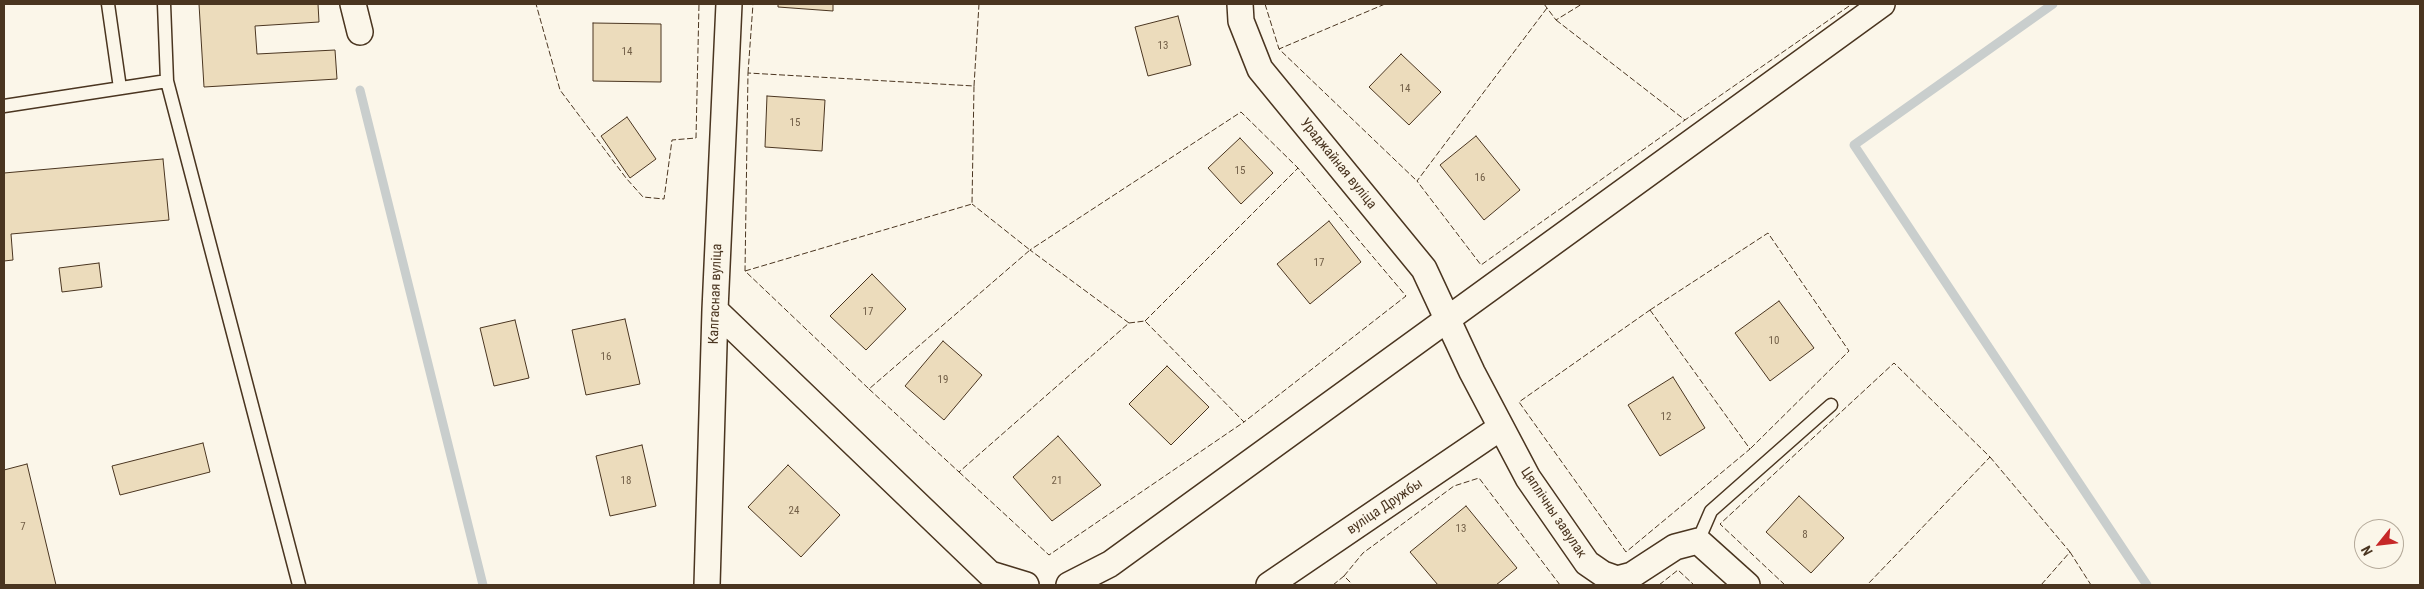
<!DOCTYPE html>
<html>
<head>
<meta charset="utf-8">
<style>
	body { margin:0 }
	#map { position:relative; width:2424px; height:589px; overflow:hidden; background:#fbf6e9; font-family:"Roboto Condensed",sans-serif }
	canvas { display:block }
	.frame { position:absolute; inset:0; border:5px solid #4a3520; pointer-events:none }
	.north { position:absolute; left:2354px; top:519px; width:50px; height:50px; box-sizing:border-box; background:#fbf6e9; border:1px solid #b4a999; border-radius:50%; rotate:241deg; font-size:14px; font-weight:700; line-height:20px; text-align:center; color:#4a3520 }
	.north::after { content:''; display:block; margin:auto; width:18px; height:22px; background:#c62828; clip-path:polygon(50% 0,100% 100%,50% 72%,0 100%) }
</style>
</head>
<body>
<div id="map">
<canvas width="2424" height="589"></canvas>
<div class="frame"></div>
<div class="north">N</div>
</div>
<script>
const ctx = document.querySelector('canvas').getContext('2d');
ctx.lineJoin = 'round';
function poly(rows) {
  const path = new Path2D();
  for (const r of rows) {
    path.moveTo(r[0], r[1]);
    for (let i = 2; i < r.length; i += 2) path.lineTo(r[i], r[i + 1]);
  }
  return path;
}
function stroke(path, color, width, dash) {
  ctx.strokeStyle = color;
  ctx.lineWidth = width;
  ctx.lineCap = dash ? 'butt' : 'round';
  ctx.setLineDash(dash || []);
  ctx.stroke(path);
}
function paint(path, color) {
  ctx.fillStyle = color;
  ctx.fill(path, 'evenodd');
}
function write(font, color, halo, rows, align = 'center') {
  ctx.font = font + ' "Roboto Condensed",sans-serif';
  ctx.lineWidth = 4;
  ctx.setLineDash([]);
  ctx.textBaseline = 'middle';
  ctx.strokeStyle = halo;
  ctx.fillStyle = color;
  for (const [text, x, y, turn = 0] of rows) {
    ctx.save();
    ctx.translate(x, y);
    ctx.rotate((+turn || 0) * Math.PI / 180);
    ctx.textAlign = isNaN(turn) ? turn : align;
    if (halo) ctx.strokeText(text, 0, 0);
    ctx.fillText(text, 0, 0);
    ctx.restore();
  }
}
stroke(poly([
	[2053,4,1854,145,2147,585],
	[360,90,483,585]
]), '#c9cecd', 9);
const building = poly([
	[199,4,318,4,319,22,255,26,257,54,335,50,337,79,204,87,199,4],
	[778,4,833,4,833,11,778,7,778,4],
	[1178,16,1191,65,1148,76,1135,27,1178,16],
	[593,23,661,24,661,82,593,81,593,23],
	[1401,54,1441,92,1409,125,1369,87,1401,54],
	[767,96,825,100,822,151,765,147,767,96],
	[627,117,656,159,630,178,601,136,627,117],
	[1476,136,1520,190,1484,220,1440,165,1476,136],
	[1240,138,1273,173,1241,204,1208,168,1240,138],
	[163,159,169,220,11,234,13,260,4,261,4,173,163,159],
	[1329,221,1361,262,1310,304,1277,264,1329,221],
	[99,263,102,287,62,292,59,268,99,263],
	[872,274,906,309,866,350,830,316,872,274],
	[1779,301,1814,348,1770,381,1735,333,1779,301],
	[625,319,640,384,586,395,572,330,625,319],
	[515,320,529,378,494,386,480,328,515,320],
	[943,341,982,375,944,420,905,386,943,341],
	[1167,366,1209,407,1171,445,1129,404,1167,366],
	[1673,377,1705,428,1660,456,1628,405,1673,377],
	[1058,436,1101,485,1052,521,1013,477,1058,436],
	[203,443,210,472,120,495,112,466,203,443],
	[642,445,656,506,610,516,596,456,642,445],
	[27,464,56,585,4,585,4,470,27,464],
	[788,465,840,515,801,557,748,507,788,465],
	[1799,496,1844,538,1811,573,1766,532,1799,496],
	[1466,506,1517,568,1496,585,1438,585,1410,552,1466,506]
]);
paint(building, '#ecdcbc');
stroke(building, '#4a3520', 1);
const lane = poly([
	[108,4,120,88],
	[164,4,167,81],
	[4,106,167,81,299,585],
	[1698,541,1711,511,1831,405]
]);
const street = poly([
	[353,4,360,32],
	[1240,4,1241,21,1260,69,1424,269,1472,372,1528,478,1587,563,1603,574,1617,579,1632,575,1675,547,1698,541,1747,585],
	[715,310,990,574,1026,585],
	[707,585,715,310,729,4],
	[1069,585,1110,564,1882,4],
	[1269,585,1500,428]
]);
stroke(lane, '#4a3520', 15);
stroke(street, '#4a3520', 28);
stroke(lane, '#fbf6e9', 12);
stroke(street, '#fbf6e9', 25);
stroke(poly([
	[547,4,536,4,560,90,626,178,643,197,664,199,672,140,696,138,699,4],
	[1265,4,1279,49],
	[1385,4,1279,49,1417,181],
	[1544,4,1556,20,1582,4],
	[1547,8,1417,181,1481,265,1685,120],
	[1556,20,1685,120,1852,4],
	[748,73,753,4],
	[974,86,979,4],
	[745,271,972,204,974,86,748,73,745,271,869,389,1030,250,972,204],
	[1650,310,1750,449,1626,552,1519,402,1650,310],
	[1650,310,1768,233,1849,351,1750,449],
	[1145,321,1298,168,1406,296,1244,422],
	[869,389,959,472,1129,323,1030,250,1241,112,1298,168],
	[1990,457,2070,552,2041,585],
	[959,472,1049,555,1244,422,1145,321,1129,323],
	[2070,552,2091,585],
	[1344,576,1363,553,1454,486,1479,478,1560,585],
	[1333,585,1344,576,1353,585],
	[1659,585,1678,570,1694,585],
	[1785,585,1720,524,1894,363,1990,457,1867,585]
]), '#4a3520', 1, [6, 2.5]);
write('11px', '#725f47', null, [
	["13",1163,46],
	["14",627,52],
	["14",1405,89],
	["15",795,123],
	["15",1240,171],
	["16",1480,178],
	["17",1319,263],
	["17",868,312],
	["10",1774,341],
	["16",606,357],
	["19",943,380],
	["12",1666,417],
	["18",626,481],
	["21",1057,481],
	["24",794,511],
	["7",23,527],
	["13",1461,529],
	["8",1805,535]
]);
write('14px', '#4a3520', '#fbf6e9', [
	["Ураджайная вуліца",1338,164,51],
	["Калгасная вуліца",716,294,-88],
	["вуліца Дружбы",1385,507,-34],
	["Цяплічны завулак",1553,513,56]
]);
</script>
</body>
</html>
